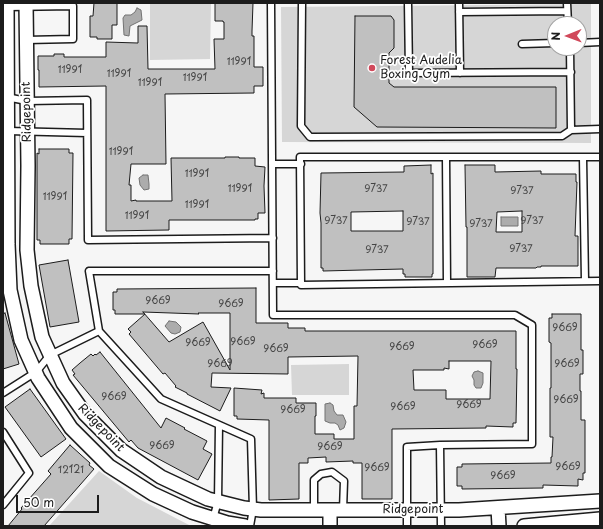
<!DOCTYPE html>
<html>
<head>
<meta charset="utf-8">
<style>
	body { margin:0 }
	#map { position:relative; width:603px; height:529px; overflow:hidden; background:#f6f6f6; font-family:"Playpen Sans",sans-serif }
	canvas { display:block }
	.frame { position:absolute; inset:0; border:4px solid #1c1c1c; pointer-events:none }
	.north { position:absolute; left:547px; top:16px; width:40px; height:40px; box-sizing:border-box; background:#fff; border:1px solid #a4a4a4; border-radius:50%; rotate:269deg; font-size:11px; font-weight:700; line-height:16px; text-align:center; color:#1c1c1c }
	.north::after { content:''; display:block; margin:auto; width:14px; height:18px; background:#d1495b; clip-path:polygon(50% 0,100% 100%,50% 72%,0 100%) }
	.scale { position:absolute; left:16px; top:495px; width:83px; height:18px; box-sizing:border-box; border:2px solid #1c1c1c; border-top:0; padding-left:5px; font-size:12px; line-height:14px; white-space:nowrap; color:#1c1c1c; -webkit-text-stroke:3px #fff; paint-order:stroke }
</style>
</head>
<body>
<div id="map">
<canvas width="603" height="529"></canvas>
<div class="frame"></div>
<div class="north">N</div>
<div class="scale">50 m</div>
</div>
<script>
const ctx = document.querySelector('canvas').getContext('2d');
ctx.lineJoin = 'round';
function paint(path, color) {
  ctx.fillStyle = color;
  ctx.fill(path, 'evenodd');
}
function poly(rows) {
  const path = new Path2D();
  for (const r of rows) {
    path.moveTo(r[0], r[1]);
    for (let i = 2; i < r.length; i += 2) path.lineTo(r[i], r[i + 1]);
  }
  return path;
}
function stroke(path, color, width, dash) {
  ctx.strokeStyle = color;
  ctx.lineWidth = width;
  ctx.lineCap = dash ? 'butt' : 'round';
  ctx.setLineDash(dash || []);
  ctx.stroke(path);
}
function write(font, color, halo, rows, align = 'center') {
  ctx.font = font + ' "Playpen Sans",sans-serif';
  ctx.lineWidth = 3.5;
  ctx.setLineDash([]);
  ctx.textBaseline = 'middle';
  ctx.strokeStyle = halo;
  ctx.fillStyle = color;
  for (const [text, x, y, turn = 0] of rows) {
    ctx.save();
    ctx.translate(x, y);
    ctx.rotate((+turn || 0) * Math.PI / 180);
    ctx.textAlign = isNaN(turn) ? turn : align;
    if (halo) ctx.strokeText(text, 0, 0);
    ctx.fillText(text, 0, 0);
    ctx.restore();
  }
}
paint(poly([
	[150,3,211,3,210,59,150,60],
	[591,4,591,143,282,142,281,7],
	[555,24,579,24,579,48,555,48],
	[349,364,349,395,292,395,291,365],
	[99,471,137,498,191,526,49,526]
]), '#d6d6d6');
const water = poly([
	[137,8,141,10,142,20,130,26,129,36,124,35,123,18,125,15,131,15,135,12,137,8],
	[143,175,148,175,149,184,149,189,144,190,140,185,139,178,143,175],
	[501,217,518,217,518,226,501,226,501,217],
	[169,321,176,322,181,327,180,332,175,334,171,333,165,326,169,321],
	[478,371,483,373,483,383,481,388,476,388,474,385,474,380,472,376,474,372,478,371],
	[330,403,333,405,334,411,337,415,343,415,346,422,344,428,340,430,338,425,335,423,330,423,325,421,325,404,330,403]
]);
paint(water, '#acacac');
stroke(water, '#727272', 1);
const building = poly([
	[94,3,117,3,117,25,112,25,112,39,97,39,97,37,90,37,90,16,93,16,94,3],
	[215,3,253,3,252,31,252,36,254,36,254,67,263,67,263,86,254,86,254,93,165,94,166,164,131,164,129,185,131,185,131,201,136,200,136,201,172,201,171,158,225,158,225,157,239,157,239,158,255,158,255,166,265,167,264,186,265,213,258,213,258,219,255,219,255,220,169,220,169,230,106,231,106,86,39,87,39,70,38,70,38,56,54,56,54,54,64,54,64,57,106,57,106,42,138,43,138,26,147,26,148,69,215,69,214,39,224,39,224,22,223,22,223,21,215,21,215,3],
	[355,16,391,16,394,20,394,48,389,53,389,83,394,87,556,87,556,128,377,127,354,107,355,16],
	[39,149,69,149,69,153,73,153,72,239,69,239,69,244,40,244,40,240,37,240,37,153,39,154,39,149],
	[431,165,431,174,433,173,433,274,432,274,432,277,405,277,405,274,403,274,403,269,323,271,323,268,321,268,321,223,320,213,321,173,404,172,404,166,431,165],
	[403,211,403,231,351,231,351,212,403,211],
	[465,165,495,165,495,172,541,171,541,174,576,174,576,182,577,182,575,236,578,236,578,266,541,266,541,267,537,267,536,268,496,268,495,277,467,277,467,227,466,227,465,165],
	[522,211,522,232,496,232,497,212,522,211],
	[68,260,79,322,50,327,39,265,68,260],
	[256,288,256,323,288,323,288,328,305,328,305,331,516,331,516,369,517,369,516,423,513,423,513,427,486,426,486,428,392,429,392,499,362,499,362,463,353,463,353,461,326,462,326,457,308,458,308,463,299,463,299,499,269,500,269,420,237,419,237,416,234,416,234,388,262,390,261,394,264,393,264,398,296,398,296,403,316,403,316,416,315,416,315,434,334,434,334,439,354,439,354,406,357,406,358,356,288,357,288,374,212,373,211,387,231,388,220,411,187,394,187,393,175,387,176,386,165,373,163,374,129,334,131,332,128,329,145,314,115,314,115,310,113,310,113,292,117,292,117,289,256,288],
	[143,312,199,314,198,313,230,313,230,370,203,322,169,342,143,312],
	[449,361,491,361,490,399,446,399,446,390,414,390,413,370,444,370,444,368,449,369,449,361],
	[5,313,19,364,3,369,3,314,5,313],
	[552,314,581,314,581,350,583,350,583,374,580,374,580,391,581,391,581,420,585,420,585,473,583,473,583,480,578,479,578,486,543,485,543,488,462,489,462,486,457,486,457,467,462,467,462,464,551,463,551,457,552,457,553,437,550,437,550,388,551,388,551,343,549,342,549,318,552,318,552,314],
	[100,352,161,428,166,418,185,428,184,429,207,441,203,449,212,454,198,480,138,448,131,440,129,442,73,375,75,374,72,370,80,363,91,354,93,356,95,354,96,355,100,352],
	[30,389,66,439,41,457,5,407,30,389],
	[70,445,90,463,89,465,94,469,44,526,8,526,22,509,21,508,51,474,48,471,70,445]
]);
paint(building, '#c0c0c0');
stroke(building, '#1c1c1c', 1);
const service = poly([
	[271,3,273,315,515,315,532,325,532,444,440,445,441,526],
	[302,3,301,126,310,137,562,136,571,130],
	[408,3,409,73,571,72],
	[459,3,460,73],
	[567,3,568,24],
	[7,7,73,6,73,39,26,40],
	[459,12,567,11],
	[579,43,600,42],
	[522,44,555,43],
	[570,48,571,130,600,129],
	[6,97,27,101,87,100,88,240,273,238],
	[8,131,87,133],
	[446,157,447,283],
	[600,157,300,157,301,285,600,281],
	[583,158,585,281],
	[272,164,301,164],
	[273,283,301,283],
	[3,393,36,372,50,355,99,331],
	[3,432,29,473,3,505],
	[314,510,314,480,321,474,332,472,344,481,343,510],
	[213,519,218,501,219,425],
	[250,526,253,509,251,439,161,399,99,331,89,271,273,271],
	[407,526,407,447,440,445]
]);
const minor = poly([
	[7,3,8,244,10,290,21,340,38,378,71,428,109,466,153,494,192,512,227,523,245,526],
	[26,3,28,166,27,250,31,286,42,337,63,383,85,414,121,450,161,477,208,499,244,508,261,510,459,510,600,501],
	[498,508,499,526],
	[330,526,330,510],
	[524,526,600,519]
]);
stroke(service, '#1c1c1c', 9);
stroke(minor, '#1c1c1c', 16);
stroke(service, '#fff', 6);
stroke(minor, '#fff', 13);
for (const [x, y, r, color] of [
	[372,68,4,"#d1495b"]
]) {
  const dot = new Path2D();
  dot.arc(x, y, r, 0, 2 * Math.PI);
  ctx.fillStyle = color;
  ctx.fill(dot);
  stroke(dot, '#fff', 1.5);
}
write('10px', '#454545', null, [
	["11991",239,62],
	["11991",70,70],
	["11991",119,74],
	["11991",195,78],
	["11991",150,83],
	["11991",121,152],
	["11991",197,174],
	["11991",240,189],
	["9737",376,189],
	["9737",522,191],
	["11991",55,197],
	["11991",197,205],
	["11991",137,216],
	["9737",336,221],
	["9737",532,221],
	["9737",418,222],
	["9737",481,224],
	["9737",521,249],
	["9737",377,250],
	["9669",158,301],
	["9669",231,304],
	["9669",565,328],
	["9669",243,342],
	["9669",198,343],
	["9669",485,345],
	["9669",402,347],
	["9669",276,349],
	["9669",220,364],
	["9669",567,364],
	["9669",114,397],
	["9669",566,400],
	["9669",469,405],
	["9669",403,407],
	["9669",293,410],
	["9669",162,446],
	["9669",330,447],
	["9669",568,467],
	["9669",377,468],
	["12121",71,470],
	["9669",503,476]
]);
write('12px', '#1c1c1c', '#fff', [
	["Forest Audelia",380,61],
	["Boxing Gym",380,75]
], 'left');
write('12px', '#1c1c1c', '#fff', [
	["Ridgepoint",27,112,-91],
	["Ridgepoint",101,428,46],
	["Ridgepoint",413,510]
]);
</script>
</body>
</html>
